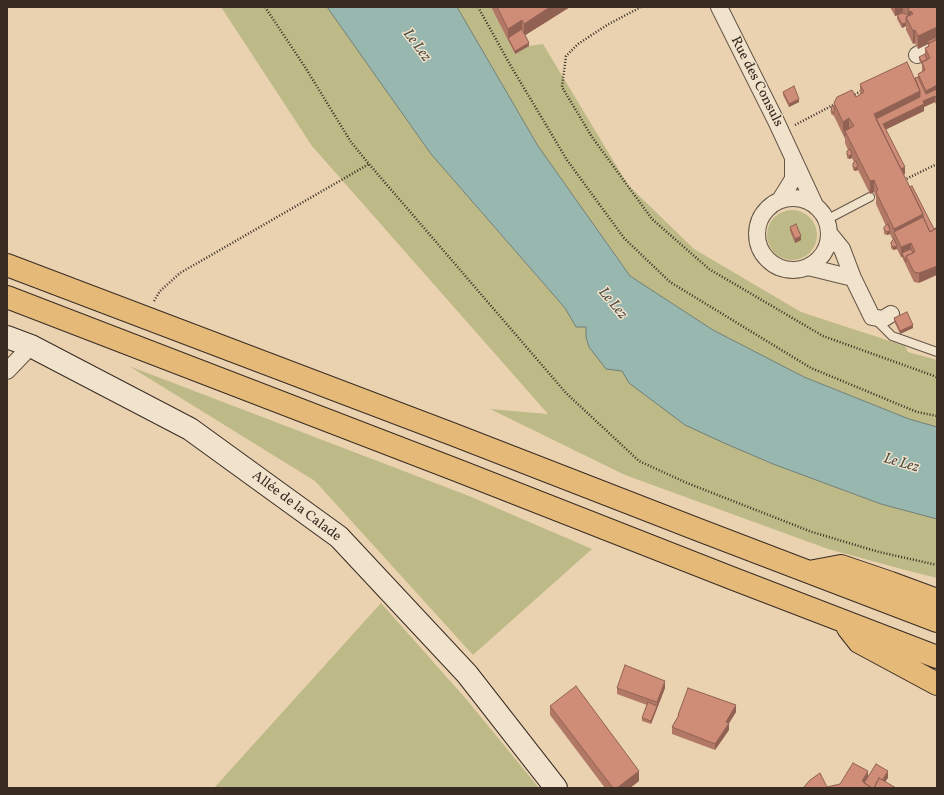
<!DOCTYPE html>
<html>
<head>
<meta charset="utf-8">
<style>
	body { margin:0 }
	#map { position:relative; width:944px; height:795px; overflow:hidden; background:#ead2b1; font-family:Vollkorn,serif }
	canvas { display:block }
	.frame { position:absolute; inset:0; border:8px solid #372b22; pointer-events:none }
</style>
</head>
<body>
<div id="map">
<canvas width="944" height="795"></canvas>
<div class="frame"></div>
</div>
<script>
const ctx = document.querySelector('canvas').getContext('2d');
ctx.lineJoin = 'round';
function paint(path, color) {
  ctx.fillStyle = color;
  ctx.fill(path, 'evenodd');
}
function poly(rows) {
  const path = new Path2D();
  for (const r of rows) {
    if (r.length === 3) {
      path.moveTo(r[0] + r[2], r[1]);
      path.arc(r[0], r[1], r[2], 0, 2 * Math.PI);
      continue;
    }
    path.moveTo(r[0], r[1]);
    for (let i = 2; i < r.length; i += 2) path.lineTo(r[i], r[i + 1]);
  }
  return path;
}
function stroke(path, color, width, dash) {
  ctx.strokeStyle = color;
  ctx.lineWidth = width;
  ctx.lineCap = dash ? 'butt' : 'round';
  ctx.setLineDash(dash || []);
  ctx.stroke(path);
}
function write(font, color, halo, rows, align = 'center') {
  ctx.font = font + ' Vollkorn,serif';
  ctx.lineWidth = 3;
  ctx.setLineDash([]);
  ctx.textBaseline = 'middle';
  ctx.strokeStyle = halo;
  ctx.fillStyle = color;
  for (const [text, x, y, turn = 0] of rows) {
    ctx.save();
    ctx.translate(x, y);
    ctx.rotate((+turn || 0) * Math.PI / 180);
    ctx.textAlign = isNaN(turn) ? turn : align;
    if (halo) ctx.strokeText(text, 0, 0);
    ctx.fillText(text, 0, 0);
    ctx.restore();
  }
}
paint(poly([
	[221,7,327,7,431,154,565,308,576,327,586,327,586,337,622,371,629,383,724,443,773,464,881,504,937,519,937,578,909,571,828,549,625,475,490,409,548,414,312,146],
	[457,7,491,7,515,54,529,46,543,44,628,185,694,249,801,312,905,346,908,352,937,360,937,427,909,419,804,377,713,330,630,276,538,146],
	[792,235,25],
	[129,366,469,496,592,549,473,655,315,481],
	[381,603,467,700,539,788,214,788]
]), '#beba87');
const water = poly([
	[327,7,457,7,538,146,630,276,713,330,804,377,909,419,937,427,937,519,881,504,773,464,724,443,685,425,629,383,622,371,606,369,589,347,586,337,586,327,576,327,565,308,431,154,327,7]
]);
paint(water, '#98b7af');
stroke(water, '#717f77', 1);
const lane = poly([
	[826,220,870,197],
	[876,320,892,336,937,352]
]);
const street = poly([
	[719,7,776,121,815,205],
	[917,55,930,48],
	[793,234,36],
	[780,200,793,179,793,161],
	[829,233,842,249,853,278,872,317,883,319,891,314],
	[808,267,853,278],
	[7,371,31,346]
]);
const secondary = poly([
	[7,337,31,346,190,429,339,537,467,674,556,788]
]);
const primary = poly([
	[7,265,452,434,699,530,937,621],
	[7,297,459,471,734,579,937,657],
	[809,572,841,566,891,583,937,600],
	[848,628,859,642,937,684]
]);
stroke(lane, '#645546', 10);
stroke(street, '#645546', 18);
stroke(secondary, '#372b22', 24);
stroke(primary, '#372b22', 24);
stroke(poly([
	[265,7,305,67,351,142,369,164,566,393,639,461,687,483,812,532,879,552,937,565],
	[478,7,512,68,567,160,624,238,670,282,811,368,917,412,937,416],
	[641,7,607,25,578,44,566,56,562,87,592,137,652,219,709,269,823,336,937,377],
	[852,96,863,90],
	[795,125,837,103],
	[904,180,937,164],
	[154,301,160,291,180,273,369,164]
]), '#372b22', 2.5, [1, 2]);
stroke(lane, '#f1e2cc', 8);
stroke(street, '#f1e2cc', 16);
stroke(secondary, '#f1e2cc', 22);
stroke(primary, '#e5b978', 22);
paint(poly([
	[491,7,570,7,525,35,529,46,515,54],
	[890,7,937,7,936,105,935,102,924,107,924,111,886,129,905,174,903,174,910,187,934,229,919,283,914,282,902,257,901,257,897,249,893,250,891,248,891,244,893,240,890,234,887,235,884,234,884,227,886,226,876,204,876,197,874,192,870,194,858,170,855,171,853,170,853,163,854,162,852,158,849,159,847,158,847,151,848,150,845,143,845,139,834,116,831,114,831,111,834,106,834,103,856,97,860,94,860,84,915,78,918,77,918,74,922,72,922,65,919,60,919,57,925,54,925,48,928,46,928,44,918,49,915,43,913,44,906,30,906,26,902,28,897,19,897,15,903,13,903,12,895,16],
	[783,92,799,102,789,107,783,95],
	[790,227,801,240,795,243,790,231],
	[894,318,913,328,900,334,894,321],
	[617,688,665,688,651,724,642,721,642,718,647,705,617,694],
	[550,706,639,781,630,788,605,788,550,715],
	[736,712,729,723,729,730,715,750,672,734,672,727,678,716,678,715]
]), '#b27866');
paint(poly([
	[550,7,570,7,524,36,524,24],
	[895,7,903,7,903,12,895,16],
	[911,11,911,23,908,21,908,12],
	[522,20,522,32,508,38,508,29],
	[906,23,906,26,902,28,902,24],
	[937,27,937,40,928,41,928,44,918,49,918,36],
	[915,30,915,43,913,44,913,31],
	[529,43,529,46,515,54,515,51],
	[937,85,937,95,935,96,935,102,924,107,924,111,883,131,883,124,926,100,926,91],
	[920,91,920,103,877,125,874,114],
	[936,98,937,98,937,104,936,105],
	[799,99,799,102,789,107,789,104],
	[849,118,849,131,843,131,843,122],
	[852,154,852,158,849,159,849,156],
	[858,167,858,170,855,171,855,168],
	[905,167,905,174,898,177,898,170],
	[874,180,874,192,870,194,870,181],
	[923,214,923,227,894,232,894,242,894,229],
	[890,231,890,234,887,235,887,232],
	[801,236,801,240,795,243,795,239],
	[911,243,911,253,902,253,902,257,901,257,901,247],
	[897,246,897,249,893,250,893,247],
	[937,266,937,275,919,283,919,273],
	[913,325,913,328,900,334,900,331],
	[665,681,665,688,651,724,651,721,657,706,657,702],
	[736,705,736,712,726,728,726,722],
	[729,723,729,730,715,750,715,744],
	[639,771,639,781,630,788,617,788],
	[868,771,868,784,865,788,862,781],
	[888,771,888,778,881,788,877,788]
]), '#916253');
const building = poly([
	[497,7,550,7,524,24,522,20,508,29,497,7],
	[909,7,937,7,937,27,918,36,915,30,913,31,906,17,913,14,911,11,908,12,909,7],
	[903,13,908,15,908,16,906,17,906,23,902,24,897,15,903,13],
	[522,29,529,43,515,51,508,38,522,29],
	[937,37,937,39,929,43,928,41,937,37],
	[937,39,937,85,926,91,918,74,925,70,922,62,930,58,925,48,929,46,928,44,937,39],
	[925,54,927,60,922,62,919,57,925,54],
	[907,62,920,91,874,114,923,214,894,229,876,192,878,190,874,180,870,181,845,131,854,126,849,118,843,122,834,103,837,97,852,90,856,97,864,92,860,84,907,62],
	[918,77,926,94,937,89,937,98,936,98,935,96,923,101,924,104,883,124,905,167,901,169,876,119,920,97,920,91,915,78,918,77],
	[794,86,799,99,789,104,783,92,794,86],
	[832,106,834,106,834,113,831,111,832,106],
	[849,128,850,128,845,131,845,136,843,131,849,128],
	[850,149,852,154,849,156,847,155,847,151,850,149],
	[856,161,858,167,855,168,853,167,853,163,856,161],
	[912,186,934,229,937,227,937,228,930,232,923,217,923,214,910,187,912,186],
	[923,217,930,232,937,228,937,266,919,273,914,272,906,256,915,252,911,243,901,247,894,232,923,217],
	[796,224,801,236,795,239,790,227,796,224],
	[888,224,890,231,887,232,884,230,884,227,888,224],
	[894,239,897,246,893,247,891,244,891,242,894,239],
	[911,249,913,253,906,256,906,262,902,253,911,249],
	[907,312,913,325,900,331,894,318,907,312],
	[625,665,665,681,657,702,617,688,625,665],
	[576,686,639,771,617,788,613,788,550,706,576,686],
	[688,688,736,705,726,722,729,723,715,744,672,727,679,715,678,715,688,688],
	[648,702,657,706,651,721,642,718,648,702],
	[853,763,868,771,862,781,872,788,803,788,810,780,820,773,827,787,840,784,853,763],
	[876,764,888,771,882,780,879,778,874,788,872,788,864,783,876,764],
	[879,778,896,788,874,788,879,778]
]);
paint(building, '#cf8c77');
stroke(building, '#916253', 1);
write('14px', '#372b22', '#f1e2cc', [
	["Rue des Consuls",756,82,63],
	["Allée de la Calade",296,507,37]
]);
write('italic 15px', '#4f4e45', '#f1e2cc', [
	["Le Lez",416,46,53],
	["Le Lez",612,304,50],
	["Le Lez",901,464,16]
]);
</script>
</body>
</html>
